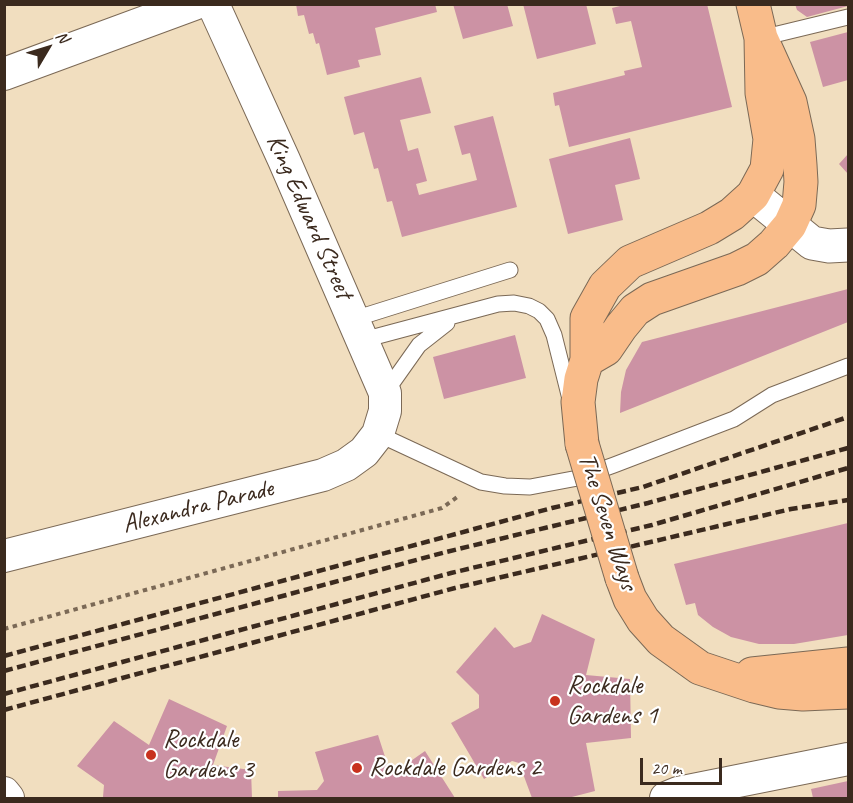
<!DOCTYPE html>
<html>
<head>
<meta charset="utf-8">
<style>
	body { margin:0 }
	#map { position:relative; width:853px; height:803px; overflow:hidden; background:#f1debf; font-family:Caveat,sans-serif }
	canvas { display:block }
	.frame { position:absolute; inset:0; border:6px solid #3b2a1e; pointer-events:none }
	.north { position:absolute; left:18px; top:18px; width:60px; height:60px; -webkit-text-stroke:4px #fff; paint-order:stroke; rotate:52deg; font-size:16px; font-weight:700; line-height:24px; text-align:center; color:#3b2a1e }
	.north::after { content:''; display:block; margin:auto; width:21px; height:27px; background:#3b2a1e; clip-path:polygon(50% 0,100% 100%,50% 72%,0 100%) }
	.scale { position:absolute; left:640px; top:758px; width:82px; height:27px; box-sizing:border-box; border:3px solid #3b2a1e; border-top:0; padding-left:8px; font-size:18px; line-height:21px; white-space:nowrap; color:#3b2a1e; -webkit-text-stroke:4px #fff; paint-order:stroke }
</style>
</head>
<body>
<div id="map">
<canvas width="853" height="803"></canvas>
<div class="frame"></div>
<div class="north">N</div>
<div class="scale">20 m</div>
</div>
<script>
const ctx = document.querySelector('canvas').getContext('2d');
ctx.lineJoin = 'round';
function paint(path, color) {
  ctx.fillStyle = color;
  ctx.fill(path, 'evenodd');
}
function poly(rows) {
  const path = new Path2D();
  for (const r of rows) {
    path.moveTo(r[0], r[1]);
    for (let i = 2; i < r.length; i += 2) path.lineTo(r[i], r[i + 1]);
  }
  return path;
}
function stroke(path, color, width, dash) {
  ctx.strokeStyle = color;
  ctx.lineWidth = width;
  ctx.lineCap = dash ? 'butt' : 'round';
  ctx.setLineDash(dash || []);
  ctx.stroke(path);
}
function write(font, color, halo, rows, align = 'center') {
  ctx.font = font + ' Caveat,sans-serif';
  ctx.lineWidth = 4.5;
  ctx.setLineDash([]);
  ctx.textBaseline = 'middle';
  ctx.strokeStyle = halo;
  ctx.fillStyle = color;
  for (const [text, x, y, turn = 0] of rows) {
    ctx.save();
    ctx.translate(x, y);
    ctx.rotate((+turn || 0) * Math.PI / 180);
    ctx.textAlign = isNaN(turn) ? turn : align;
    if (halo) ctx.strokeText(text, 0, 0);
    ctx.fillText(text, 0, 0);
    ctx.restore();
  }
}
paint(poly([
	[296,4,435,4,437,12,375,28,381,55,358,60,360,67,327,75,319,43,316,44,313,33,309,34,304,15,298,16],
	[453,4,507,4,513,26,463,39],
	[523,4,586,4,596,44,537,59],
	[628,4,707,4,732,107,569,147,559,105,555,106,553,93,625,75,624,71,642,67,631,21,616,24,612,8],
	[795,4,848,4,848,6,807,17,797,10],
	[848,32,848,80,823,87,810,42],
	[421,77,431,113,400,120,408,151,418,148,427,181,416,184,419,195,477,180,470,153,462,155,454,126,493,116,517,207,402,237,392,201,387,202,378,168,374,169,364,132,354,135,344,97],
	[630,138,640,179,615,185,623,220,568,234,549,159],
	[848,154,848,174,839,164],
	[848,289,848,322,620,413,621,392,626,370,642,342],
	[515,335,526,378,444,399,433,357],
	[848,523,848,635,794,644,759,644,731,637,713,627,698,615,695,603,686,605,674,564],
	[542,614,595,639,586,675,630,679,631,738,586,743,595,791,568,798,532,798,519,763,512,761,484,779,451,723,479,708,479,695,456,672,495,627,514,648,531,642],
	[169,699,227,726,213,765,251,770,252,798,100,798,103,797,104,785,77,766,114,721,149,745],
	[378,735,388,766,398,770,425,751,455,798,278,798,278,791,317,790,324,781,315,752],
	[848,781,848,798,813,798,811,789]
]), '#cc92a4');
const service = poly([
	[761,38,848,17],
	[354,319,510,270],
	[363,340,498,304,514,303,529,306,539,311,547,319,554,335,569,395],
	[385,393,419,345,447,323],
	[378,434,481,482,505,486,530,487,578,478,614,465,734,419,772,395,848,366]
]);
const minor = poly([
	[4,74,194,4],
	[4,556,323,475,346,465,364,452,378,434,385,411,385,393,284,160,213,4],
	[4,793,8,798],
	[666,798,678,793,848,759]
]);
const tertiary = poly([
	[753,195,812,243,829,246,848,245]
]);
const primary = poly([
	[587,360,606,349,621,327,635,310,652,299,737,269,757,259,774,244,790,225,799,205,801,182,800,165,798,139,790,102,761,38,753,4],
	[582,444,578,402,581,379,587,360,587,318,605,286,630,262,709,228,732,214,753,195,767,169,770,139,762,93,761,38],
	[622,578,630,599,643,620,661,640,700,668,754,686,779,692,803,694,848,692],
	[752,674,848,664]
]);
stroke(service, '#7b6956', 17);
stroke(minor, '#7b6956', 34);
stroke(tertiary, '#7b6956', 35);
stroke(primary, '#7b6956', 35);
stroke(poly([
	[4,629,442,508,460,495]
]), '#7b6956', 4, [4.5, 4.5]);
stroke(service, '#fff', 15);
stroke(minor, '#fff', 32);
stroke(tertiary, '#fff', 33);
stroke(primary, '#f9bc8a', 33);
stroke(poly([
	[4,656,552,508,643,487,848,417],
	[4,671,446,552,648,503,848,448],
	[4,694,451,573,652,525,848,468],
	[4,710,455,588,791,509,848,500]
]), '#3b2a1e', 4.5, [9, 4.5]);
const primaryBridge = poly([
	[582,444,622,578]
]);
stroke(primaryBridge, '#7b6956', 35, []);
stroke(primaryBridge, '#f9bc8a', 33);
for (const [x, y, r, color] of [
	[555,701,6,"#c8321e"],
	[151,755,6,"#c8321e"],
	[357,768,6,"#c8321e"]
]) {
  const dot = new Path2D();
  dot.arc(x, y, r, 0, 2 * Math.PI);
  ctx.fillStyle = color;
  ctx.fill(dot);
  stroke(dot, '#fff', 2);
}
write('26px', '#3b2a1e', '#fff', [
	["King Edward Street",309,217,66],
	["Alexandra Parade",198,507,-14],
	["The Seven Ways",607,522,72]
]);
write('26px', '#3b2a1e', '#fff', [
	["Rockdale",567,686],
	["Gardens 1",567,716],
	["Rockdale",163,740],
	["Gardens 3",163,770],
	["Rockdale Gardens 2",369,768]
], 'left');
</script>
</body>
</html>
